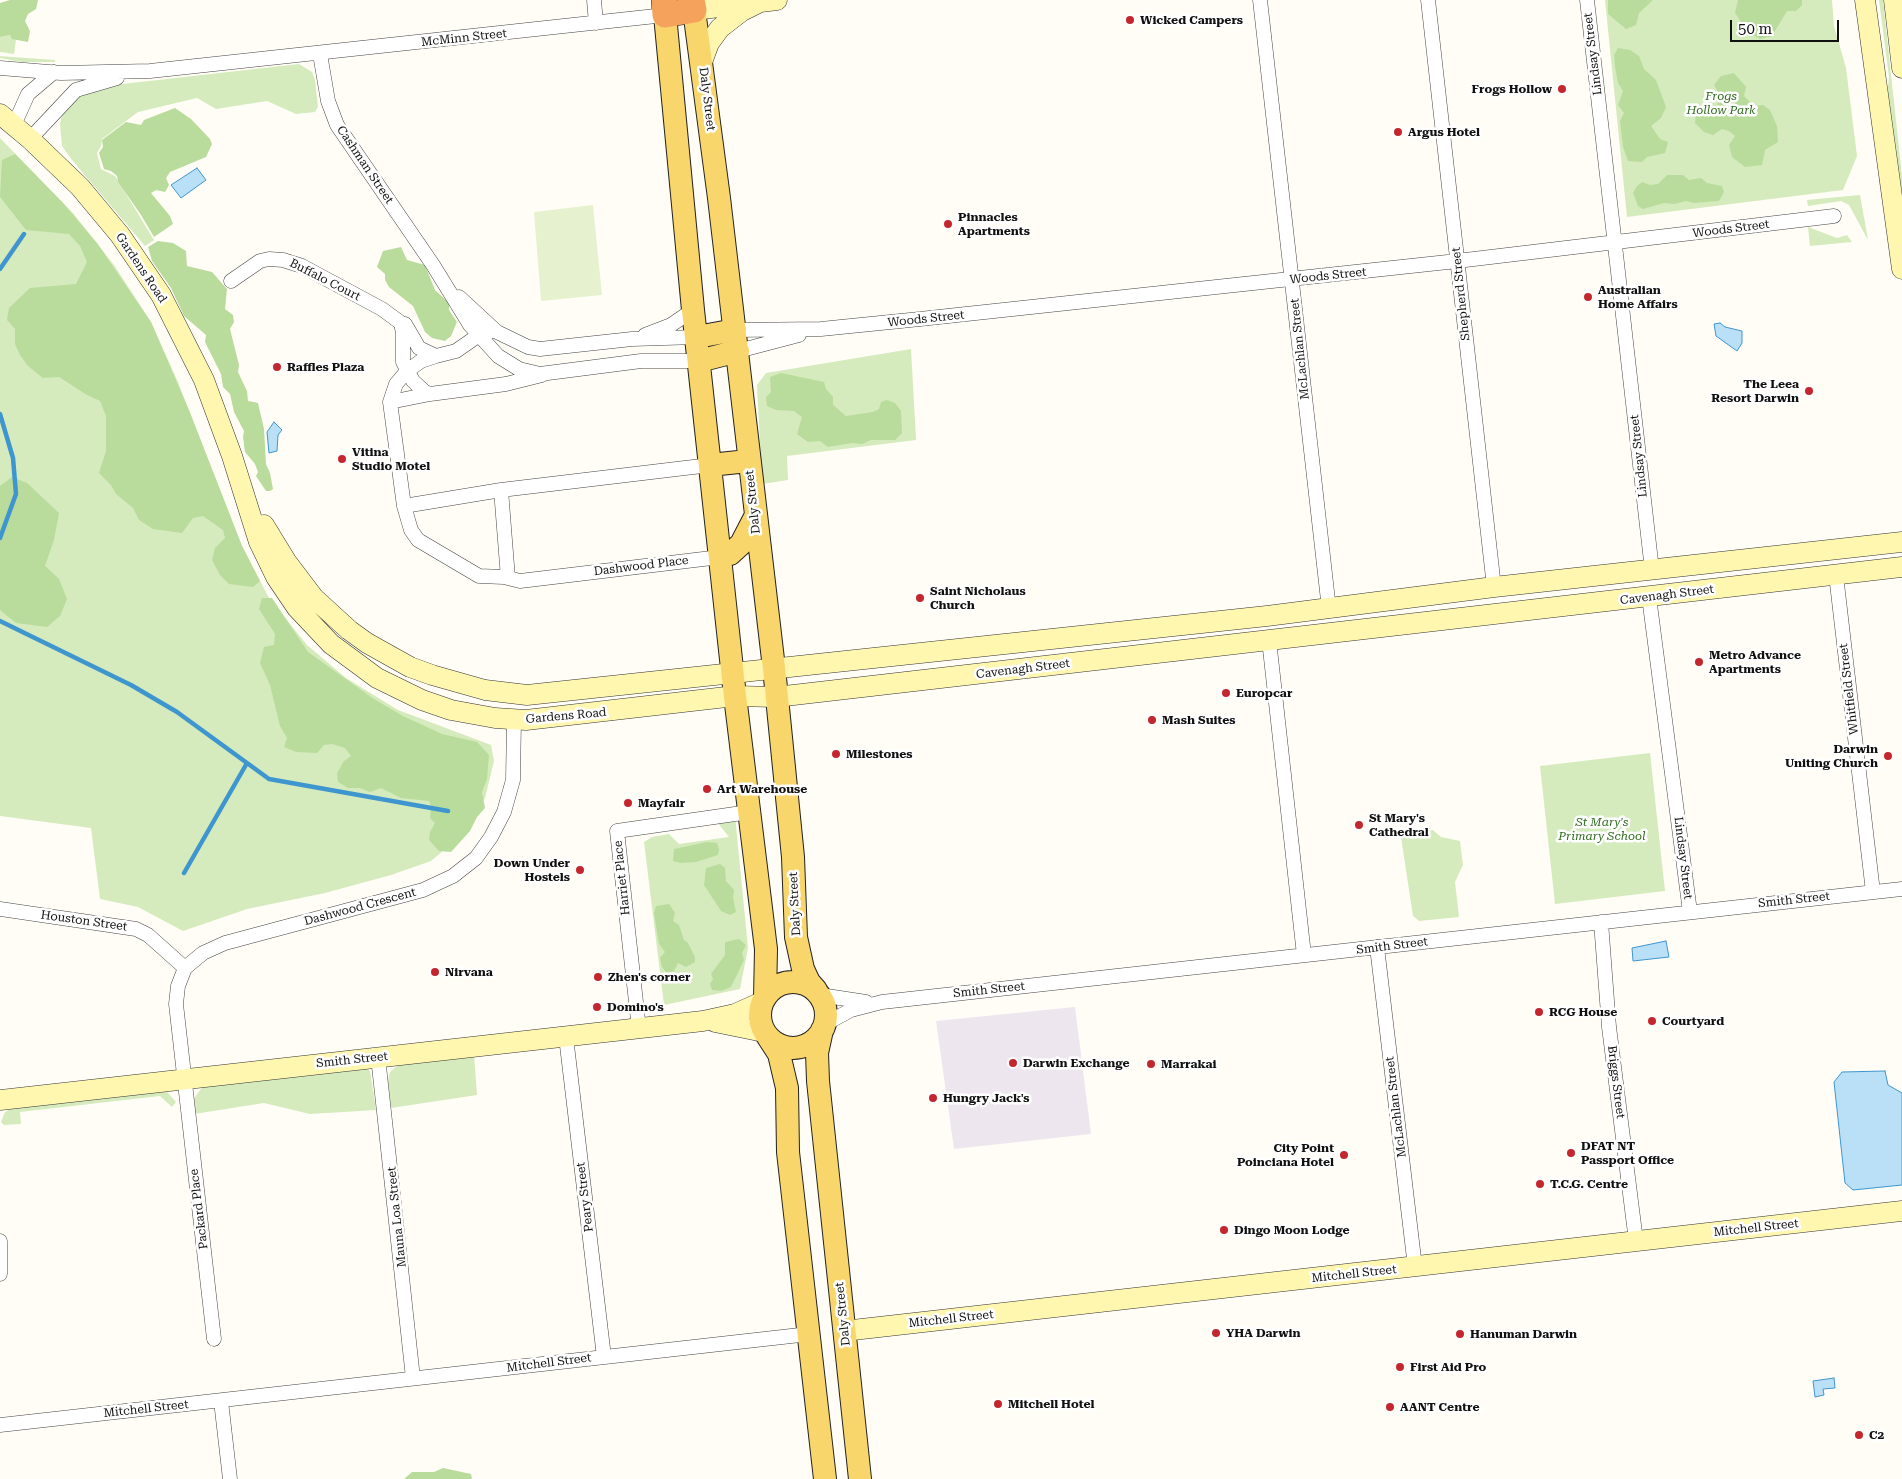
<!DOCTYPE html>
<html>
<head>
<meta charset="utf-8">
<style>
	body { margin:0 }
	#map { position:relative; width:1902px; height:1479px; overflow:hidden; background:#fffdf5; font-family:"Roboto Serif",serif }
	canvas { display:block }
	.scale { position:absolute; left:1730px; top:20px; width:109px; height:22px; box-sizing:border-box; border:2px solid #111; border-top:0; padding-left:6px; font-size:15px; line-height:18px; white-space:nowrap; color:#111; -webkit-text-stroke:4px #fff; paint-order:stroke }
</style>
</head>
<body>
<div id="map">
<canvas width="1902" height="1479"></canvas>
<div class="scale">50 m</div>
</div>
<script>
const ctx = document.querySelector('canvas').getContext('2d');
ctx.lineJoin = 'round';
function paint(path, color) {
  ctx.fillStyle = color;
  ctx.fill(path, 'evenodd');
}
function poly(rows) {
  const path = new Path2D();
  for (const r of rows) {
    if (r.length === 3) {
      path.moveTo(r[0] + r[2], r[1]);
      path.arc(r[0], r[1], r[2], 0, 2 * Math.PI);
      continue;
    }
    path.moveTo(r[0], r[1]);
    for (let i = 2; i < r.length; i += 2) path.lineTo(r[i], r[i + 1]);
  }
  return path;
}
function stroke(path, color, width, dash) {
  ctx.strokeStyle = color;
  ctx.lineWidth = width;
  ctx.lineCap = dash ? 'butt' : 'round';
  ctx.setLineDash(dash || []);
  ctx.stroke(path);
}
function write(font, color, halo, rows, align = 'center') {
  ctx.font = font + ' "Roboto Serif",serif';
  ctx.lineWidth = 5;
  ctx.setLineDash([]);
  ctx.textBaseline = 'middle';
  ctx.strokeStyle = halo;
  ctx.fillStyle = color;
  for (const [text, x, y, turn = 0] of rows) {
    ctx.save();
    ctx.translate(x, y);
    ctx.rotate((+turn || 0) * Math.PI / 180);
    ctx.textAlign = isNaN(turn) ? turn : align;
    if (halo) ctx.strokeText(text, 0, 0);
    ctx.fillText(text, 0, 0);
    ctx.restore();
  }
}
paint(poly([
	[1075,1007,1091,1134,954,1149,936,1021]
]), '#eee6ef');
paint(poly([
	[1605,0,1832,0,1834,26,1846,68,1857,156,1843,190,1627,217],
	[1879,0,1883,0,1902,176,1902,225,1885,115,1889,77],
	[10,35,16,40,14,54,0,52,0,37],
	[0,56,13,57,55,60,55,62,22,62,0,58],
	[299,64,312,72,315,80,318,107,315,112,296,114,267,101,216,109,197,98,138,112,102,139,101,146,97,153,101,169,115,176,154,240,145,246,72,160,62,146,60,124,63,110,74,97,96,87],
	[0,138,73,213,114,265,151,322,177,380,242,546,269,598,307,645,346,678,398,710,491,745,494,761,485,798,464,833,431,861,391,875,325,893,247,909,183,931,138,907,100,899,91,828,0,816],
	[1860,195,1868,240,1849,205,1841,201,1808,206,1807,200],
	[1808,227,1837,238,1847,235,1852,242,1810,246],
	[911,349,916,440,787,456,788,480,762,484,757,385,766,373],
	[1650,753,1665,891,1555,904,1540,766],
	[735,816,748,948,740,989,664,1005,644,842,652,837,669,834,679,844,729,837,717,822],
	[1433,830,1441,837,1460,841,1463,865,1455,882,1459,917,1419,921,1413,916,1401,837,1406,833],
	[474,1054,477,1095,391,1108,388,1081,390,1072,400,1063],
	[364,1067,370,1071,376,1110,310,1114,264,1103,194,1114,194,1098,204,1085],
	[157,1090,167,1092,176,1102,172,1107,160,1096,20,1112,21,1124,4,1125,1,1122,5,1112,15,1106]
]), '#d5ebbd');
paint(poly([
	[10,0,38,0,36,9,28,14,25,21,30,31,28,42,12,39,10,35,0,37,0,3],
	[1608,0,1653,0,1639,13,1636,25,1626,29,1608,14],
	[1738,0,1802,0,1802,5,1796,11,1787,11,1772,36,1760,39,1749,33,1735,13],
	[1618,48,1630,50,1639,56,1644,69,1656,80,1666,107,1661,118,1651,126,1660,139,1668,142,1665,153,1647,157,1642,162,1628,161,1623,147,1620,121,1624,113,1618,105,1623,91,1618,83,1615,67,1614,55],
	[1734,73,1746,87,1744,96,1754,106,1763,105,1770,110,1777,126,1778,142,1765,150,1762,165,1745,167,1732,157,1729,145,1735,136,1729,131,1722,129,1713,135,1704,132,1695,123,1696,111,1703,104,1717,105,1720,95,1714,85,1721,76],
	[175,108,191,119,210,139,212,144,206,157,170,172,166,178,169,185,165,192,156,190,151,193,170,216,173,224,154,237,141,215,118,182,117,176,111,171,104,169,99,153,103,147,102,140,126,122,141,125,144,120],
	[15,154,62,202,97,243,151,322,189,410,242,546,260,581,253,587,229,584,220,575,212,560,215,548,225,538,223,530,203,516,193,518,182,533,153,529,139,520,133,508,116,494,111,485,99,473,106,451,106,416,100,401,87,395,59,377,43,378,28,366,20,355,15,344,15,329,7,320,9,308,30,288,76,284,87,262,80,246,69,234,26,230,0,197,2,160],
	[1667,175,1683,175,1689,180,1701,178,1707,183,1722,186,1724,192,1719,201,1694,203,1686,201,1674,204,1664,203,1643,209,1638,206,1633,193,1637,186,1642,182,1650,185,1658,184],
	[158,241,173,243,186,251,187,266,212,272,227,289,225,309,233,315,234,322,230,329,239,365,238,372,247,391,248,401,258,403,264,429,266,464,270,473,273,489,270,491,266,491,256,476,258,472,255,464,245,452,243,437,244,431,234,412,230,394,223,387,221,374,205,342,206,335,184,316,171,288,152,261,148,247],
	[401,247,407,260,425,265,435,290,449,303,449,310,457,322,451,336,445,341,432,338,425,332,413,306,389,287,385,280,385,274,377,267,383,251],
	[781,373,824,382,826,389,833,397,833,405,846,416,873,412,879,409,881,402,887,400,895,403,901,411,902,433,895,440,871,440,862,444,852,443,828,447,820,441,808,442,797,434,802,417,794,411,776,410,767,406,766,397,771,392,770,377],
	[12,477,27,483,59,513,54,540,45,566,59,579,67,599,60,616,47,627,16,623,0,610,0,486],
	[262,598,272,598,308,652,374,699,403,716,442,734,477,742,489,755,487,779,482,792,485,808,477,817,470,831,451,852,439,851,429,840,430,832,435,823,430,818,431,805,429,801,401,798,381,788,370,792,360,788,348,788,338,782,337,773,344,761,351,756,345,748,332,744,324,745,317,753,296,752,284,747,287,738,280,726,270,685,260,663,264,647,274,645,275,634,259,609],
	[707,842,717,843,719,849,718,855,696,862,681,863,673,861,674,849],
	[720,864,725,868,726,881,734,890,733,898,736,912,730,915,721,911,704,885,706,868],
	[669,904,675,913,673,921,679,925,684,940,688,943,695,957,695,962,686,967,678,963,674,971,667,973,662,967,660,958,665,952,659,944,654,913,656,906],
	[739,939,746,945,742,953,744,960,731,987,721,991,712,990,710,984,713,979,711,974,725,955,725,942],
	[443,1468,471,1474,472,1479,404,1479,412,1472,434,1472]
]), '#b9dc9c');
paint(poly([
	[593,205,602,295,541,301,534,212]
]), '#e6f2cf');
const water = poly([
	[197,168,206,180,181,198,171,185,197,168],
	[1720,323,1725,327,1742,331,1742,343,1737,351,1716,336,1714,324,1720,323],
	[274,422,282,430,278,435,277,451,269,453,267,432,274,422],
	[1666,941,1669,957,1633,961,1632,948,1666,941],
	[1885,1071,1888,1085,1902,1093,1902,1185,1853,1190,1845,1183,1834,1082,1842,1072,1885,1071],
	[1834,1378,1835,1388,1823,1389,1824,1395,1815,1397,1813,1381,1834,1378]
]);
paint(water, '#b9e0f7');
stroke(water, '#3f96cf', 1);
stroke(poly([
	[0,269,24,234],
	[0,414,13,458,16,494,0,538],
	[0,621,131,685,177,712,269,779,448,811],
	[184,873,247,763]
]), '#3f96cf', 4.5);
const street = poly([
	[594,0,596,23],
	[1260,0,1329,609],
	[1428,0,1494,587],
	[1587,0,1652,570],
	[320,54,328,101,337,125,433,265,470,325,498,356,519,369,540,374,641,361,699,361],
	[0,68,61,73,150,71,665,15],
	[14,125,28,94,54,72],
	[30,139,76,90,117,78],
	[231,281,260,261,269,259,283,260,302,266,382,309,401,323,403,333,403,362,413,381,425,392,430,394,506,384,542,375],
	[459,297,497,332,528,347,540,349,632,339,697,337],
	[405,324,419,348,436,356,456,351,479,335,487,334],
	[735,330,821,329,920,319,1457,261,1834,216],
	[645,335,671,325,693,310],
	[738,351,799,335],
	[436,356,421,361,407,371,396,384,390,402,404,506,411,530,418,540,479,576,504,577,520,581,720,557],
	[390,402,430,394],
	[501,490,508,578],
	[404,506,501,490,710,465],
	[1836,575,1873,892],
	[1649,597,1690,912],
	[1269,640,1304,955],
	[0,909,136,929,148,935,185,968],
	[1601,922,1609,1027,1636,1241],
	[1377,947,1415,1267],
	[820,995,866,1002],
	[825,1024,851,1010,882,1002,1902,889],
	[639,1029,617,831,749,812],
	[566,1037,604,1357],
	[378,1057,413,1378],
	[0,1241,0,1274],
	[214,1339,176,1004,178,986,185,968,203,953,225,943,423,890,453,876,476,858,491,837,504,812,513,780,514,720],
	[221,1401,230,1479],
	[0,1425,809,1334]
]);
const secondary = poly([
	[1865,0,1902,269],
	[1894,0,1902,68],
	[694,10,777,0],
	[702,62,709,43,720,28,742,11,762,1],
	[0,114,30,139,80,187,120,235,161,295,204,380,232,456,259,542,276,577,297,608,331,644,377,678,422,700,451,710,495,718,526,720,735,696,776,697,1902,567],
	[264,525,286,561,314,598,349,630,367,643,410,667,432,675,485,690,527,695,1267,616,1494,587,1902,542],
	[715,1022,764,1032],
	[0,1100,703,1021,735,1014,762,1002],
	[844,1331,1902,1211]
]);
const primary = poly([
	[694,10,719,198,774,668,793,857,796,937,803,969,809,982,816,990],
	[665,15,693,310,735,696,766,949,765,998],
	[697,337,735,330],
	[699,361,738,351],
	[710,465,748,461],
	[720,557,730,554,741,544,755,517],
	[793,1015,33],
	[822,1030,817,1053,818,1081,860,1479],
	[768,1037,779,1054,787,1088,788,1152,825,1479]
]);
const highway = poly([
	[664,0,665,15,694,10,692,0]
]);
stroke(street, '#444', 15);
stroke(secondary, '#333', 21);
stroke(primary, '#222', 24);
stroke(highway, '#222', 26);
stroke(street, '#fff', 14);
stroke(secondary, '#fff6b0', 20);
stroke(primary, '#f9d66b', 22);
stroke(highway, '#f5a25d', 25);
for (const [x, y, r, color] of [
	[1130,20,5,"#c4262e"],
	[1562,89,5,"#c4262e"],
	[1398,132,5,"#c4262e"],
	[948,224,5,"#c4262e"],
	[1588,297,5,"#c4262e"],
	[277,367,5,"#c4262e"],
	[1809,391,5,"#c4262e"],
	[342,459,5,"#c4262e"],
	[920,598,5,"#c4262e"],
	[1699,662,5,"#c4262e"],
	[1226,693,5,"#c4262e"],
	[1152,720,5,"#c4262e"],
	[836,754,5,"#c4262e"],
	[1888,756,5,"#c4262e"],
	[707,789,5,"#c4262e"],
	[628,803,5,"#c4262e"],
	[1359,825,5,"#c4262e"],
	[580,870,5,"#c4262e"],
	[435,972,5,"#c4262e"],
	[598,977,5,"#c4262e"],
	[597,1007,5,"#c4262e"],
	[1539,1012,5,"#c4262e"],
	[1652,1021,5,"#c4262e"],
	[1013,1063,5,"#c4262e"],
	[1151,1064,5,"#c4262e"],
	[933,1098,5,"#c4262e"],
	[1571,1153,5,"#c4262e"],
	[1344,1155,5,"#c4262e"],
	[1540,1184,5,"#c4262e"],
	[1224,1230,5,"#c4262e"],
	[1216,1333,5,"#c4262e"],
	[1460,1334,5,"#c4262e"],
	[1400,1367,5,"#c4262e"],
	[998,1404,5,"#c4262e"],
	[1390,1407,5,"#c4262e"],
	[1859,1435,5,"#c4262e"]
]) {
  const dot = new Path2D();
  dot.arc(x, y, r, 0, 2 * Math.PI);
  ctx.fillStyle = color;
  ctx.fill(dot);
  stroke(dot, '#fff', 2);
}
write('bold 12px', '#111', '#fff', [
	["Wicked Campers",1140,20],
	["Frogs Hollow",1552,89,"right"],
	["Argus Hotel",1408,132],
	["Pinnacles",958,217],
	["Apartments",958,231],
	["Australian",1598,290],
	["Home Affairs",1598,304],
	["Raffles Plaza",287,367],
	["The Leea",1799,384,"right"],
	["Resort Darwin",1799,398,"right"],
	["Vitina",352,452],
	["Studio Motel",352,466],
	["Saint Nicholaus",930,591],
	["Church",930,605],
	["Metro Advance",1709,655],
	["Apartments",1709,669],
	["Europcar",1236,693],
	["Mash Suites",1162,720],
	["Darwin",1878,749,"right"],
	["Uniting Church",1878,763,"right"],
	["Milestones",846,754],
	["Art Warehouse",717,789],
	["Mayfair",638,803],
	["St Mary's",1369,818],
	["Cathedral",1369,832],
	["Down Under",570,863,"right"],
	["Hostels",570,877,"right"],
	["Nirvana",445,972],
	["Zhen's corner",608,977],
	["Domino's",607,1007],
	["RCG House",1549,1012],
	["Courtyard",1662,1021],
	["Darwin Exchange",1023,1063],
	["Marrakai",1161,1064],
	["Hungry Jack's",943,1098],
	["DFAT NT",1581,1146],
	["Passport Office",1581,1160],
	["City Point",1334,1148,"right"],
	["Poinciana Hotel",1334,1162,"right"],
	["T.C.G. Centre",1550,1184],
	["Dingo Moon Lodge",1234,1230],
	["YHA Darwin",1226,1333],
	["Hanuman Darwin",1470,1334],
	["First Aid Pro",1410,1367],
	["Mitchell Hotel",1008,1404],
	["AANT Centre",1400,1407],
	["C2",1869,1435]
], 'left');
write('12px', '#111', '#fff', [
	["McMinn Street",464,38,-6],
	["Lindsay Street",1593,54,-97],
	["Daly Street",707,99,83],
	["Cashman Street",365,165,56],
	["Woods Street",1731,229,-7],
	["Gardens Road",141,268,56],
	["Woods Street",1328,276,-6],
	["Buffalo Court",325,280,27],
	["Shepherd Street",1461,294,-96],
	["Woods Street",926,319,-6],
	["McLachlan Street",1300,349,-96],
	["Lindsay Street",1639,456,-96],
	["Daly Street",753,502,-96],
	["Dashwood Place",641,566,-7],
	["Cavenagh Street",1667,595,-7],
	["Cavenagh Street",1023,669,-7],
	["Whitfield Street",1849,689,-97],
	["Gardens Road",566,716,-5],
	["Lindsay Street",1683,858,83],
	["Harriet Place",622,878,-96],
	["Smith Street",1794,900,-6],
	["Daly Street",795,904,-93],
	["Dashwood Crescent",360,907,-15],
	["Houston Street",84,921,8],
	["Smith Street",1392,946,-7],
	["Smith Street",989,990,-6],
	["Smith Street",352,1060,-6],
	["Briggs Street",1616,1082,83],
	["McLachlan Street",1396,1107,-97],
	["Peary Street",585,1197,-97],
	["Packard Place",199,1209,-97],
	["Mauna Loa Street",397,1217,-96],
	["Mitchell Street",1756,1228,-6],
	["Mitchell Street",1354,1274,-6],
	["Daly Street",843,1314,-96],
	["Mitchell Street",951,1319,-6],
	["Mitchell Street",549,1363,-7],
	["Mitchell Street",146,1409,-6]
]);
write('italic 12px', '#2f6b1f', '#fff', [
	["Frogs",1721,96],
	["Hollow Park",1721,110],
	["St Mary's",1602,822],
	["Primary School",1602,836]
]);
</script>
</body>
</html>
